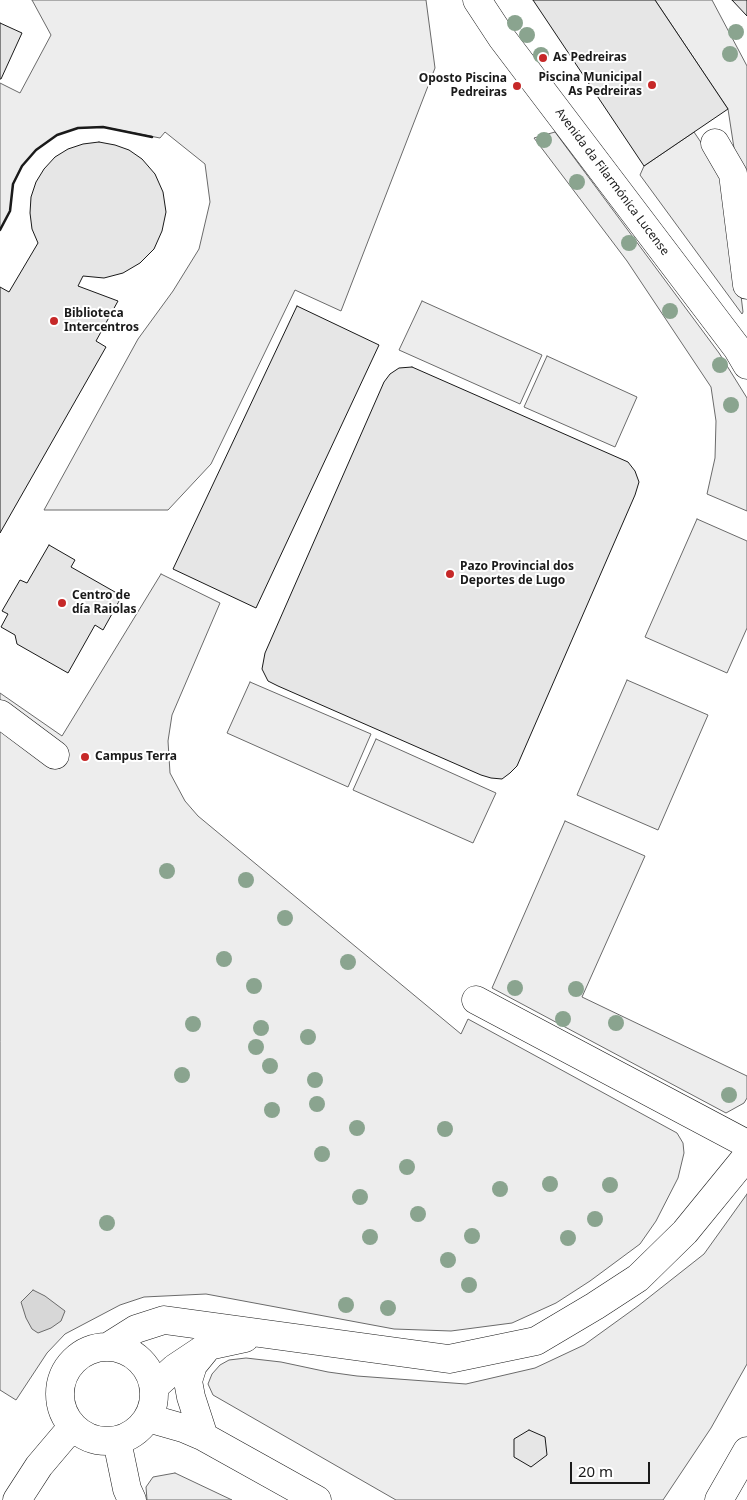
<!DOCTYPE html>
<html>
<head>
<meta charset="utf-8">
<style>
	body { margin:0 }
	#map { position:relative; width:747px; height:1500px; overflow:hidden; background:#fff; font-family:"Noto Sans",sans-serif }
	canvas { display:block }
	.scale { position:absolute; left:570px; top:1462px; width:80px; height:22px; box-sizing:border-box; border:2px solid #1a1a1a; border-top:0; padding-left:6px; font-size:15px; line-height:18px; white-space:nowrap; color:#1a1a1a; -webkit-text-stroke:4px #fff; paint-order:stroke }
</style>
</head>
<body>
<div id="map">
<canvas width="747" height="1500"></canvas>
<div class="scale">20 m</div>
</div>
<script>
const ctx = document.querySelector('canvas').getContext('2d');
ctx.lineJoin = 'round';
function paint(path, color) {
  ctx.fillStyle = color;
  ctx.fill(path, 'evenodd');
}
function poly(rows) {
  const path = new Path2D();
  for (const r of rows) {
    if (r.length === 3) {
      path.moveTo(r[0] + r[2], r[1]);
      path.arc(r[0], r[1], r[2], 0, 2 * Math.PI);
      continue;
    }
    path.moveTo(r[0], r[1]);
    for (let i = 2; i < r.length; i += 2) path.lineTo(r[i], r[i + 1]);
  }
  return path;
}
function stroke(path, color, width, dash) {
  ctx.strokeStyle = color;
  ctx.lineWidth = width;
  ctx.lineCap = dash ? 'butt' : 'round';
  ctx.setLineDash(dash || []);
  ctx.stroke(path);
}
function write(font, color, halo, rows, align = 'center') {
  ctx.font = font + ' "Noto Sans",sans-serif';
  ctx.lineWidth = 4;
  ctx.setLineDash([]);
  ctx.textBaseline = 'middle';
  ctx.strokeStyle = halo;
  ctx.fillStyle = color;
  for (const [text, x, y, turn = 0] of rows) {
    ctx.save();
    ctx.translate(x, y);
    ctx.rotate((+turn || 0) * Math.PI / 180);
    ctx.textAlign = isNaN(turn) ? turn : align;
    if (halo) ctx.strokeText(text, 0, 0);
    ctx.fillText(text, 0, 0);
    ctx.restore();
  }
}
const green = poly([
	[32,0,426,0,435,68,341,311,295,290,211,464,168,510,44,510,138,339,173,291,199,249,210,202,205,164,165,132,160,138,104,127,78,128,57,135,36,150,22,166,13,184,10,211,0,230,0,83,20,93,51,35,32,0],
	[655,0,712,0,747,66,747,233,728,109,655,0],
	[555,132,719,353,747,398,747,511,707,494,715,458,716,421,711,387,627,261,534,138,555,132],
	[694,132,727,181,743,312,742,314,640,175,644,166,694,132],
	[422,301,542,355,520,404,399,350,422,301],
	[547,356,637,397,615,447,524,407,547,356],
	[697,519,747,541,747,628,727,673,645,637,697,519],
	[161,574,220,603,172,715,168,741,170,773,185,801,198,816,461,1034,468,1019,677,1133,683,1143,684,1153,678,1178,656,1221,640,1244,590,1281,556,1303,512,1323,451,1331,394,1329,206,1294,144,1297,120,1305,65,1334,47,1353,16,1400,0,1390,0,693,62,736,161,574],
	[627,680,708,715,658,830,577,795,627,680],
	[250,682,371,734,348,787,227,733,250,682],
	[376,739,496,793,473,843,353,790,376,739],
	[565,821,645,856,582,997,747,1076,747,1098,744,1103,726,1113,492,988,565,821],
	[747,1194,747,1364,711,1428,663,1500,396,1500,213,1395,208,1384,212,1374,220,1365,229,1360,246,1358,281,1362,328,1372,357,1376,466,1384,535,1368,584,1345,638,1306,704,1254,747,1194],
	[175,1473,232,1500,147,1500,146,1487,153,1477,175,1473]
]);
paint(green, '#ededed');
stroke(green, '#6a6a6a', 1);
const water = poly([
	[33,1290,45,1296,65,1311,61,1321,51,1328,38,1333,32,1329,26,1318,21,1302,33,1290]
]);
paint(water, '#d7d7d7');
stroke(water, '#6a6a6a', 1);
const building = poly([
	[533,0,655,0,728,109,644,166,533,0],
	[732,0,747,0,747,16,732,0],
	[0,23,22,33,1,79,0,79,0,23],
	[99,142,115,145,129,150,142,159,155,174,163,192,166,212,162,231,154,249,140,263,123,273,104,278,83,276,78,286,118,301,96,341,106,347,0,533,0,287,9,292,38,243,32,229,30,213,31,197,36,182,44,169,55,157,68,149,83,144,99,142],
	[297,306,379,345,256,608,173,569,297,306],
	[412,367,628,462,635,471,639,482,635,495,517,766,510,773,502,779,491,778,481,775,278,686,268,681,262,669,265,653,384,382,390,374,399,368,412,367],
	[49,545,75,560,71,567,122,596,103,630,95,625,68,673,17,644,15,635,1,627,8,614,2,611,20,580,27,583,49,545],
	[529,1430,545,1437,547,1455,531,1467,514,1457,514,1439,529,1430]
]);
paint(building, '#e6e6e6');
stroke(building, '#1a1a1a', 1);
const minor = poly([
	[477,0,502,38,737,348,747,365],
	[715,143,733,174,747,285],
	[0,714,55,755],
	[476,1000,747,1144],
	[109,1346,136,1329,164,1320,449,1359,536,1341,595,1306,638,1278,685,1232,747,1156],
	[107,1394,47],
	[154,1387,175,1368,208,1346,245,1338],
	[148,1418,183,1428,204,1437,317,1500],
	[204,1437,191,1397,188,1381,193,1365,206,1349],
	[117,1441,127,1489,132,1500],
	[17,1500,39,1466,72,1427]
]);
const highway = poly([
	[719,1500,747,1451]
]);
stroke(minor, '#1a1a1a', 29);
stroke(highway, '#1a1a1a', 29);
stroke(minor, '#fff', 28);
stroke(highway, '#fff', 28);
stroke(poly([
	[0,230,10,211,13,184,22,166,36,150,57,135,78,128,103,127,152,137]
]), '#1a1a1a', 2.5);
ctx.fillStyle = '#8aa48f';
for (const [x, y] of [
	[515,23],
	[736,32],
	[527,35],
	[730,54],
	[541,55],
	[544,140],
	[577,182],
	[629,243],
	[670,311],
	[720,365],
	[731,405],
	[167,871],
	[246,880],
	[285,918],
	[224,959],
	[348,962],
	[254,986],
	[515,988],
	[576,989],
	[563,1019],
	[616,1023],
	[193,1024],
	[261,1028],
	[308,1037],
	[256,1047],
	[270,1066],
	[182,1075],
	[315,1080],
	[729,1095],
	[317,1104],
	[272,1110],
	[357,1128],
	[445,1129],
	[322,1154],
	[407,1167],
	[550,1184],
	[610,1185],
	[500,1189],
	[360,1197],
	[418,1214],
	[595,1219],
	[107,1223],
	[472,1236],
	[370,1237],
	[568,1238],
	[448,1260],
	[469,1285],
	[346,1305],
	[388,1308]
]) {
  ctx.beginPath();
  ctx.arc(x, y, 8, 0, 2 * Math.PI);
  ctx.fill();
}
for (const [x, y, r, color] of [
	[543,58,5,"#c62828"],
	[652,85,5,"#c62828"],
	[517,86,5,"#c62828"],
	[54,321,5,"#c62828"],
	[450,574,5,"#c62828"],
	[62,603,5,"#c62828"],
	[85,757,5,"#c62828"]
]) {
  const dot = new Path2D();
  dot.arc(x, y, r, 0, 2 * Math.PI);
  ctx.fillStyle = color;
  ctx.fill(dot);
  stroke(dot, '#fff', 2);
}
write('bold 12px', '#1a1a1a', '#fff', [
	["As Pedreiras",553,58],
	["Piscina Municipal",642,78,"right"],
	["As Pedreiras",642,92,"right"],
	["Oposto Piscina",507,79,"right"],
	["Pedreiras",507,93,"right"],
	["Biblioteca",64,314],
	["Intercentros",64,328],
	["Pazo Provincial dos",460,567],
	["Deportes de Lugo",460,581],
	["Centro de",72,596],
	["día Raiolas",72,610],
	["Campus Terra",95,757]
], 'left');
write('12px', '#1a1a1a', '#fff', [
	["Avenida da Filarmónica Lucense",612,182,53]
]);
</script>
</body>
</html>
